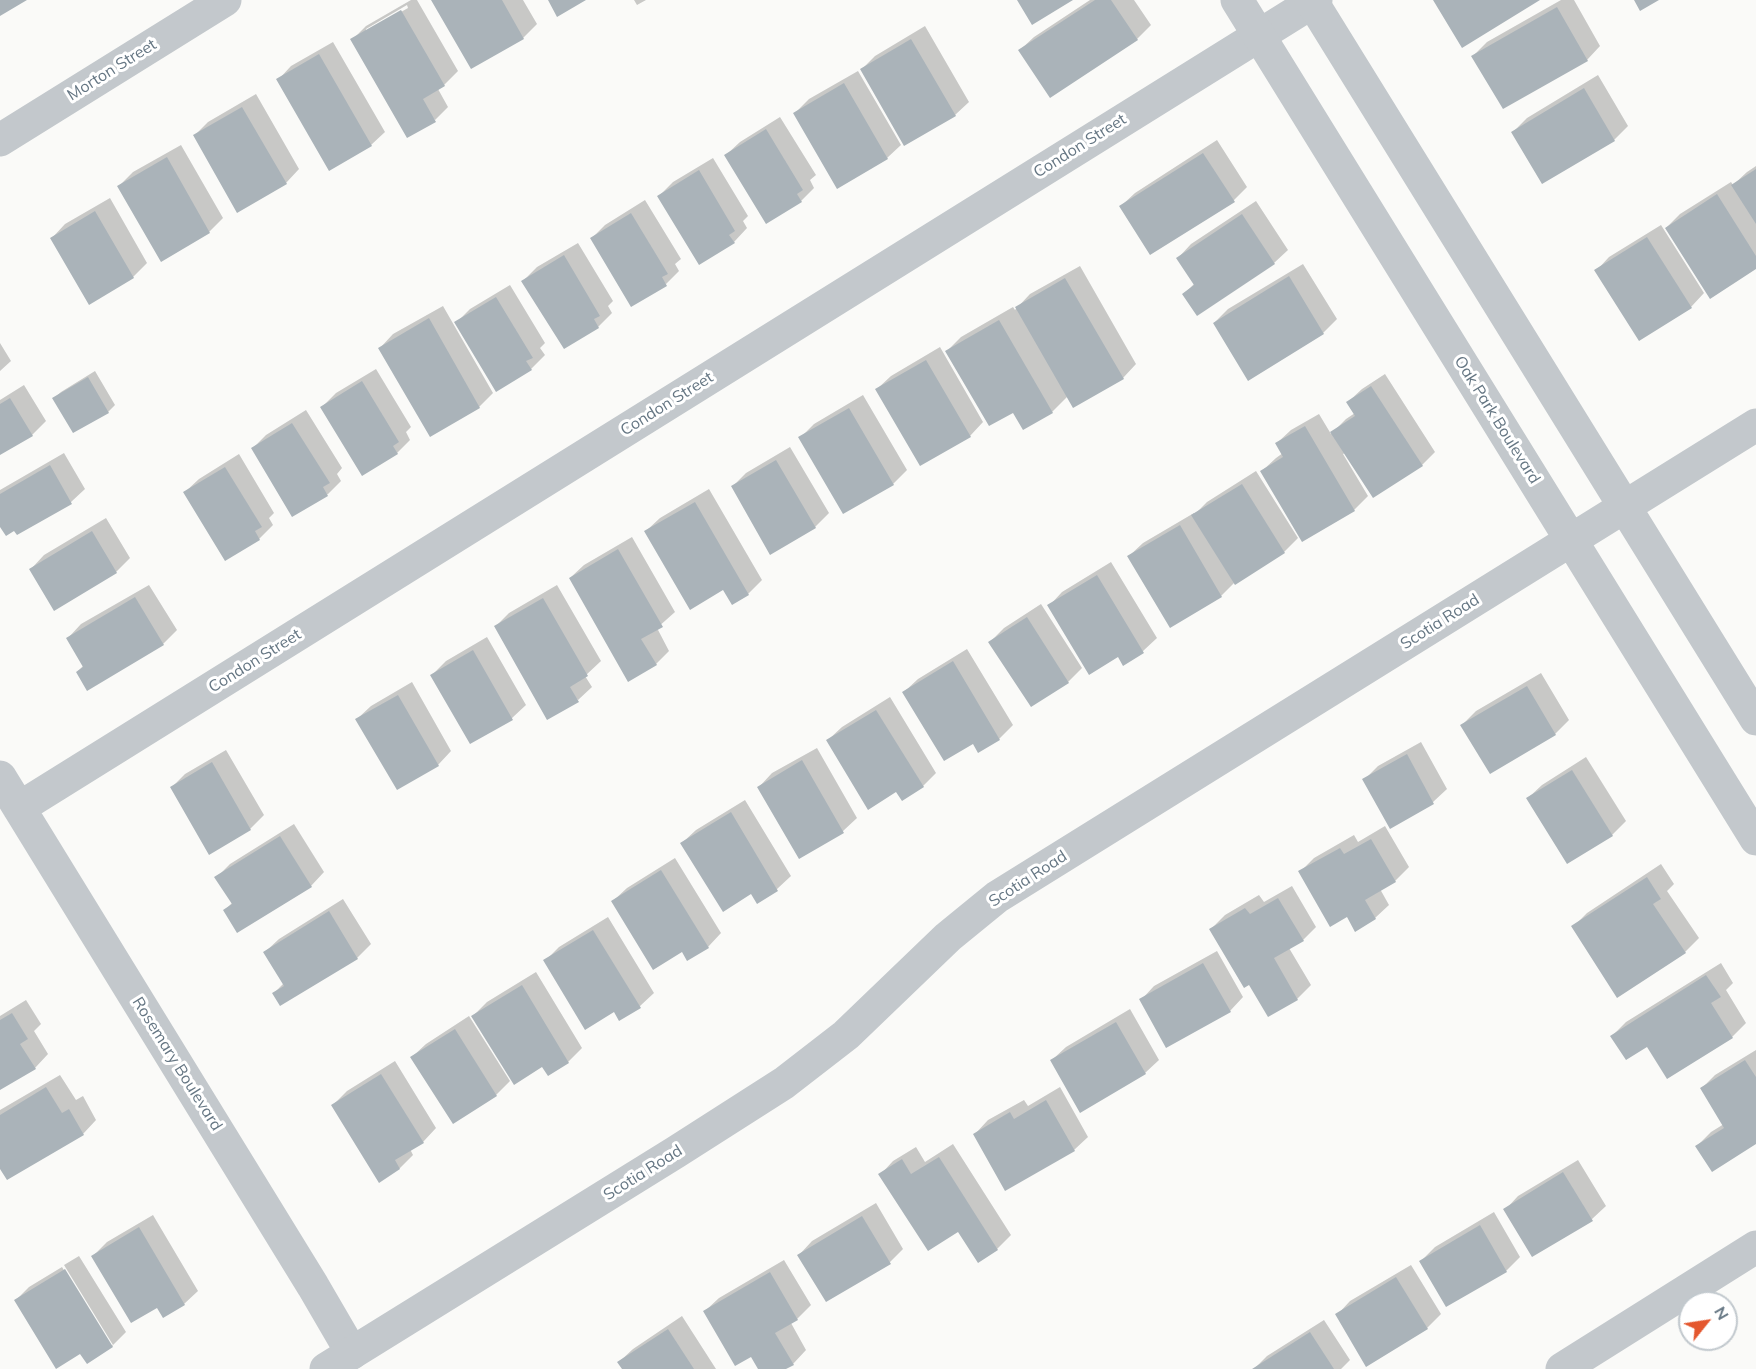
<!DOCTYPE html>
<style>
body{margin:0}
#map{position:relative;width:1756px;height:1369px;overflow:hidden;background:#fafaf8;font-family:Mulish,sans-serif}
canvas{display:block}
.north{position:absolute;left:1678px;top:1291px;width:60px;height:60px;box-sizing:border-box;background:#fff;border:2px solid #c1c8cd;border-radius:50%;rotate:60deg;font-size:16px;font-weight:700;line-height:24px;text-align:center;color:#657683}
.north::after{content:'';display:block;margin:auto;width:21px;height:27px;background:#e4572e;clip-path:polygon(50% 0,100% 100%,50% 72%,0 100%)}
</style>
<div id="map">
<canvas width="1756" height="1369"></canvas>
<div class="north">N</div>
</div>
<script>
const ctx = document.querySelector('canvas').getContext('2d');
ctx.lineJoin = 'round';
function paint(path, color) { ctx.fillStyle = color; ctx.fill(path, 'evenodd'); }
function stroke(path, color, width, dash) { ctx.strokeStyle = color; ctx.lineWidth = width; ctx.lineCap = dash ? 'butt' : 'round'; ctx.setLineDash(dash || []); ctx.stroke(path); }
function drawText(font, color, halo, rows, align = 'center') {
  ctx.font = font + ' Mulish,sans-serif'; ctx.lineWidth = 6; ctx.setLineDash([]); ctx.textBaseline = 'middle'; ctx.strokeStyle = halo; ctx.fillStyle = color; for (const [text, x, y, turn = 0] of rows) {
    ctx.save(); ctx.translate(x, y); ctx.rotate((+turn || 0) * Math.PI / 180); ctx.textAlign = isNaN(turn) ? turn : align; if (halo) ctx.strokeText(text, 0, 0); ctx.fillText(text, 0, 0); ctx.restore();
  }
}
paint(new Path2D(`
 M411,0H417L458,71L444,85L438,89L448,107L435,120L352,40L366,26ZM407,5L408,8L366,32V29Z
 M433,0H523L537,24L523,38Z
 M634,0H646L637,5Z
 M1090,0H1134L1151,25L1137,39L1020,50L1034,37Z
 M1561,0H1574L1600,46L1587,60L1473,56L1487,42Z
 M925,26L969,102L955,115L861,70L875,56Z
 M333,42L385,132L371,145L278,80L291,66Z
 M858,71L901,145L887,158L795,113L809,99Z
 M1598,75L1628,126L1614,140L1543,182L1513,132L1527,118Z
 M256,94L299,169L286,183L194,136L208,122Z
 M780,117L816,175L810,180L814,188L801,201L726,155L740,142Z
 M1217,140L1247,187L1234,200L1121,206L1135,193Z
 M181,145L223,218L209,232L161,260L119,186L133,172Z
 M713,158L748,216L743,221L747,228L734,242L659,196L673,182Z
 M1756,166V268L1666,228L1680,214L1731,182L1733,185L1747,172Z
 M110,198L147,263L133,277L89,303L52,238L65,224Z
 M645,200L681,259L675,264L679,271L666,284L592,238L605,225Z
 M1256,201L1288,250L1274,263L1184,294L1195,283L1178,258L1191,244Z
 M1661,225L1704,293L1691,307L1596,271L1609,257Z
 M578,243L613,301L608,306L612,313L598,327L523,281L537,267Z
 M1303,264L1337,319L1323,333L1248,378L1214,323L1228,309Z
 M1080,266L1136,364L1123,378L1068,396L1052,412L1013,411L947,351L961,337L1013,307L1015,310L1030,294Z
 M510,285L545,343L540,348L545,355L531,369L456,323L470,309Z
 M443,306L493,393L479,407L430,435L380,348L393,334Z
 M0,343L11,361L0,371Z
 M940,347L983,422L970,436L877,389L891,376Z
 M376,369L411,427L406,432L410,440L397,453L322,407L336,393Z
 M95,371L115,405L108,412L74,431L54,398L61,392Z
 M1385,374L1435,452L1422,465L1345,453L1343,454L1368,496L1354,510L1262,471L1276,458L1283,453L1277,443L1291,430L1319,414L1331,434L1346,419L1355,413L1348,402L1362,389Z
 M24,385L46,421L32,435L0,454V400Z
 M863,395L907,470L893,484L800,438L814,424Z
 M306,410L342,468L337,474L341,481L328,494L293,515L253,448L266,435Z
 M790,447L829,513L815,527L732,487L746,473Z
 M64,453L85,489L71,502L17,533L15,529L0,524V490Z
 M239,454L274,513L269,518L273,525L259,539L226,559L185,492L199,479Z
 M1256,471L1298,538L1284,552L1235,582L1221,596L1129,556L1143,543L1194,513L1195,514L1207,502Z
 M709,489L762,580L748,594L724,588L646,531L660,518Z
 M106,518L130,558L116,572L54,609L31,569L44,555Z
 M632,537L675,612L657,628L669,651L656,664L570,578L584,565Z
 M1111,562L1157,638L1143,651L1123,664L1118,655L1049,606L1062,592Z
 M149,585L177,630L163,644L77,672L84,665L68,638L81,624Z
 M557,585L601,661L585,676L592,687L578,700L495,627L509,613Z
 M1041,604L1082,668L1068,682L990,642L1004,628Z
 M487,637L526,705L512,718L471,742L432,675L446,661Z
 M967,649L1013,725L999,739L973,741L904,692L918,679Z
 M1541,673L1569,720L1555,734L1462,725L1476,711Z
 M412,682L451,751L438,765L357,719L371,706Z
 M890,697L936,773L923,786L897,790L828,740L842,727Z
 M1421,742L1447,789L1433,802L1390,826L1364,780L1378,766Z
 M817,748L857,818L843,831L799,857L759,787L772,773Z
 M226,750L264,815L250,829L209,853L172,787L185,774Z
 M1586,757L1626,821L1612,835L1568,862L1528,798L1542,785Z
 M745,800L791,876L777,889L757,902L752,892L682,843L696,830Z
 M294,824L324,872L311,886L224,911L232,903L216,878L230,864Z
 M1385,826L1409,867L1395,881L1380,889L1389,905L1375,918L1347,915L1300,872L1314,858L1354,835L1358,842Z
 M675,858L721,933L708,947L613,901L627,888Z
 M1661,864L1674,884L1667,891L1699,938L1685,952L1573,927L1587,913Z
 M1292,886L1316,927L1303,940L1289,948L1311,985L1297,999L1250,983L1211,929L1225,915L1259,895L1264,902Z
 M343,899L371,944L357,958L281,1004L274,993L284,983L265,952L279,939Z
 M608,917L654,993L640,1006L615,1010L545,961L559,947Z
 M1217,951L1243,997L1230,1011L1141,1000L1154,986Z
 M1721,963L1733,983L1726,990L1746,1023L1732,1037L1667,1077L1647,1045L1612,1036L1626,1022Z
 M536,972L582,1048L568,1062L543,1065L473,1016L487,1002Z
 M26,1000L41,1024L34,1031L48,1054L35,1068L0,1089V1016Z
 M1130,1009L1159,1060L1145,1073L1052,1060L1066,1047Z
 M469,1016L510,1081L496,1095L412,1057L426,1044Z
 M1756,1050V1142L1697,1146L1711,1132L1724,1124L1702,1088L1715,1075Z
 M395,1061L436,1128L423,1142L410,1149L413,1155L400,1168L379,1180L333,1105L347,1091Z
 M60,1075L76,1100L83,1096L96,1120L83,1134L0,1166V1110Z
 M1060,1087L1088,1137L1074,1150L975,1134L988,1120L1024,1100L1028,1106Z
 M953,1144L1011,1235L997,1249L979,1261L958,1230L880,1175L893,1161L916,1147L925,1162Z
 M1578,1160L1606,1206L1592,1219L1505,1210L1518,1196Z
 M876,1203L903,1249L890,1262L799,1255L812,1241Z
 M1494,1212L1520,1257L1506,1271L1421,1261L1435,1247Z
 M153,1215L198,1291L184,1304L93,1256L107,1242Z
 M79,1256L126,1332L112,1346L81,1352L15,1301L29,1287L62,1267L110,1345H113L64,1265Z
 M784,1260L811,1305L797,1319L791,1323L806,1350L793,1364L783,1369H760L752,1355L705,1311L719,1298Z
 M1411,1265L1441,1314L1427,1328L1337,1315L1350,1301Z
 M682,1316L716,1369H623L619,1362L633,1349Z
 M1324,1320L1350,1360L1341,1369H1254L1267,1356Z`), '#0003');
paint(new Path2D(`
 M0,0H27L0,16Z
 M431,0H502L524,39L471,69Z
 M548,0H586L557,17Z
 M1017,0H1073L1032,25Z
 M1095,0H1111L1138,40L1050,98L1018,50Z
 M1433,0H1540L1462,48Z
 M1634,0H1659L1640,11Z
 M1557,7L1588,61L1503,109L1471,56Z
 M401,10L445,86L423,99L436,122L407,138L350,39Z
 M911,39L956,116L904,146L860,69Z
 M319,54L372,146L329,171L276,79Z
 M844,83L888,159L837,189L793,113Z
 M1584,88L1615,141L1542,184L1511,132Z
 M242,107L287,184L237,213L193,135Z
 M766,129L803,190L797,194L802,202L766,224L724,155Z
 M1203,153L1235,202L1150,255L1119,206Z
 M167,157L210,233L161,262L117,186Z
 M1756,169V224L1731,185Z
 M699,170L735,231L729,235L735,243L699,265L657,196Z
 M1717,194L1756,256V269L1710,299L1665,228Z
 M95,211L134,278L89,305L50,238Z
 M631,213L668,274L662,277L667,286L631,307L590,238Z
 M1242,214L1275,264L1197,316L1182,294L1194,285L1176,258Z
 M1647,237L1692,308L1639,341L1594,270Z
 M564,255L600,316L594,319L599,328L564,349L521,281Z
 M1289,276L1324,334L1248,381L1213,323Z
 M1065,278L1124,379L1073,408L1015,307Z
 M496,297L533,358L526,361L532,370L496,392L454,322Z
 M429,318L480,408L430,437L378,348Z
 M999,320L1053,413L1023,430L1013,413L989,426L945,351Z
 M926,360L971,437L920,466L875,389Z
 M88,377L109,413L73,433L52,398Z
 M362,381L399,442L393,446L398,454L362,476L320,407Z
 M1371,386L1423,466L1373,498L1330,432L1355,416L1346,402Z
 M10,398L33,436L0,455V404Z
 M849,408L894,485L843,514L798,437Z
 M292,423L330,483L323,487L328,496L292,517L251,448Z
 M1305,426L1355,511L1302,542L1260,471L1283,457L1275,443Z
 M776,460L816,528L770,555L731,486Z
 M50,465L72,504L17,535L14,531L6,536L0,527V494Z
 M225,467L262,527L255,531L260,540L225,561L183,492Z
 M1242,484L1285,553L1235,585L1191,515Z
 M695,502L749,595L732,605L723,590L690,610L644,531Z
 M1180,525L1222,597L1170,628L1127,556Z
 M92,531L117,573L54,611L29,569Z
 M618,549L663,627L641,639L657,665L628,682L569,578Z
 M1097,575L1144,653L1123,666L1118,657L1089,675L1047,605Z
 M135,597L164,645L87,691L76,672L83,667L66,638Z
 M543,598L588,676L570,687L579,702L547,720L494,626Z
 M1027,617L1069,683L1031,707L988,642Z
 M473,650L513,720L470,744L430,675Z
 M953,661L1000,740L978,753L973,744L944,761L902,692Z
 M1527,686L1556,735L1490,774L1460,725Z
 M398,695L439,766L397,790L355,719Z
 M876,710L924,787L902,801L896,792L868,810L826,740Z
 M1407,754L1434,804L1390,829L1362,779Z
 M802,760L844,833L799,859L757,787Z
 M212,762L251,830L209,855L170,787Z
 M1572,770L1613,836L1567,864L1526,798Z
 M731,812L778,891L757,904L751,894L723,912L680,843Z
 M280,836L312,887L237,933L223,910L232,904L214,877Z
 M1371,839L1396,882L1365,900L1376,919L1355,932L1347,917L1330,927L1298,871L1340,848L1344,854Z
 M661,870L709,948L687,961L682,952L653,970L611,901Z
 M1647,877L1661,899L1653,904L1686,953L1617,998L1571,926Z
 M1278,898L1304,941L1274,958L1298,1000L1268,1017L1249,985L1244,988L1209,929L1245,908L1250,914Z
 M329,911L358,959L280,1006L272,993L284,986L263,952Z
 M593,930L641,1008L619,1021L614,1012L585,1030L543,960Z
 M1203,963L1231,1012L1166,1048L1139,999Z
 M1706,975L1721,997L1711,1003L1733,1038L1667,1079L1647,1047L1626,1060L1610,1036Z
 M522,985L569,1063L548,1076L542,1067L514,1085L471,1016Z
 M12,1013L28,1039L20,1044L36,1069L0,1090V1020Z
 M1116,1022L1146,1074L1080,1113L1050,1060Z
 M455,1029L497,1096L453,1124L410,1057Z
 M1745,1060L1756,1077V1144L1712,1172L1695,1146L1724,1128L1700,1088Z
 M381,1074L424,1143L395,1160L400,1169L379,1183L331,1105Z
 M46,1087L62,1113L69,1109L84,1135L7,1180L0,1169V1115Z
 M1046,1100L1075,1151L1005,1191L973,1134L1010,1112L1014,1119Z
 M939,1157L998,1250L978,1263L958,1232L928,1251L878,1174L902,1159L911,1174Z
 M1563,1172L1593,1221L1532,1257L1503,1209Z
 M862,1216L891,1264L826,1302L797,1255Z
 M1480,1225L1507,1272L1446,1307L1419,1261Z
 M139,1227L185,1305L163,1318L157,1308L131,1323L91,1256Z
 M65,1269L113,1347L87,1364L80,1354L56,1369L14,1300Z
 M770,1272L798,1320L775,1333L794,1365L786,1369H758L751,1357L735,1366L703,1311Z
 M1396,1277L1428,1329L1366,1367L1335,1314Z
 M668,1329L694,1369H622L617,1362Z
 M1310,1332L1334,1369H1252Z`), '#aab3b9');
stroke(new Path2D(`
 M0,140L225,0
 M0,777L313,1286L352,1353
 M19,808L1316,0
 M1562,1369L1756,1247`), '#c3c8cc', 33);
stroke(new Path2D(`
 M1237,0L1756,839
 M1311,0L1756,719
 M326,1369L676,1152L784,1083L846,1035L948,937L997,897L1756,425`), '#c3c8cc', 33);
drawText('16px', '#657683', '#fff', [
 ["Morton Street",112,70,-32],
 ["Condon Street",1080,146,-32],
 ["Condon Street",667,404,-32],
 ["Oak Park Boulevard",1497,420,58],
 ["Scotia Road",1440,622,-32],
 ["Condon Street",255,661,-32],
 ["Scotia Road",1028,879,-33],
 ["Rosemary Boulevard",177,1064,58],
 ["Scotia Road",643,1173,-32]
]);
</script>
